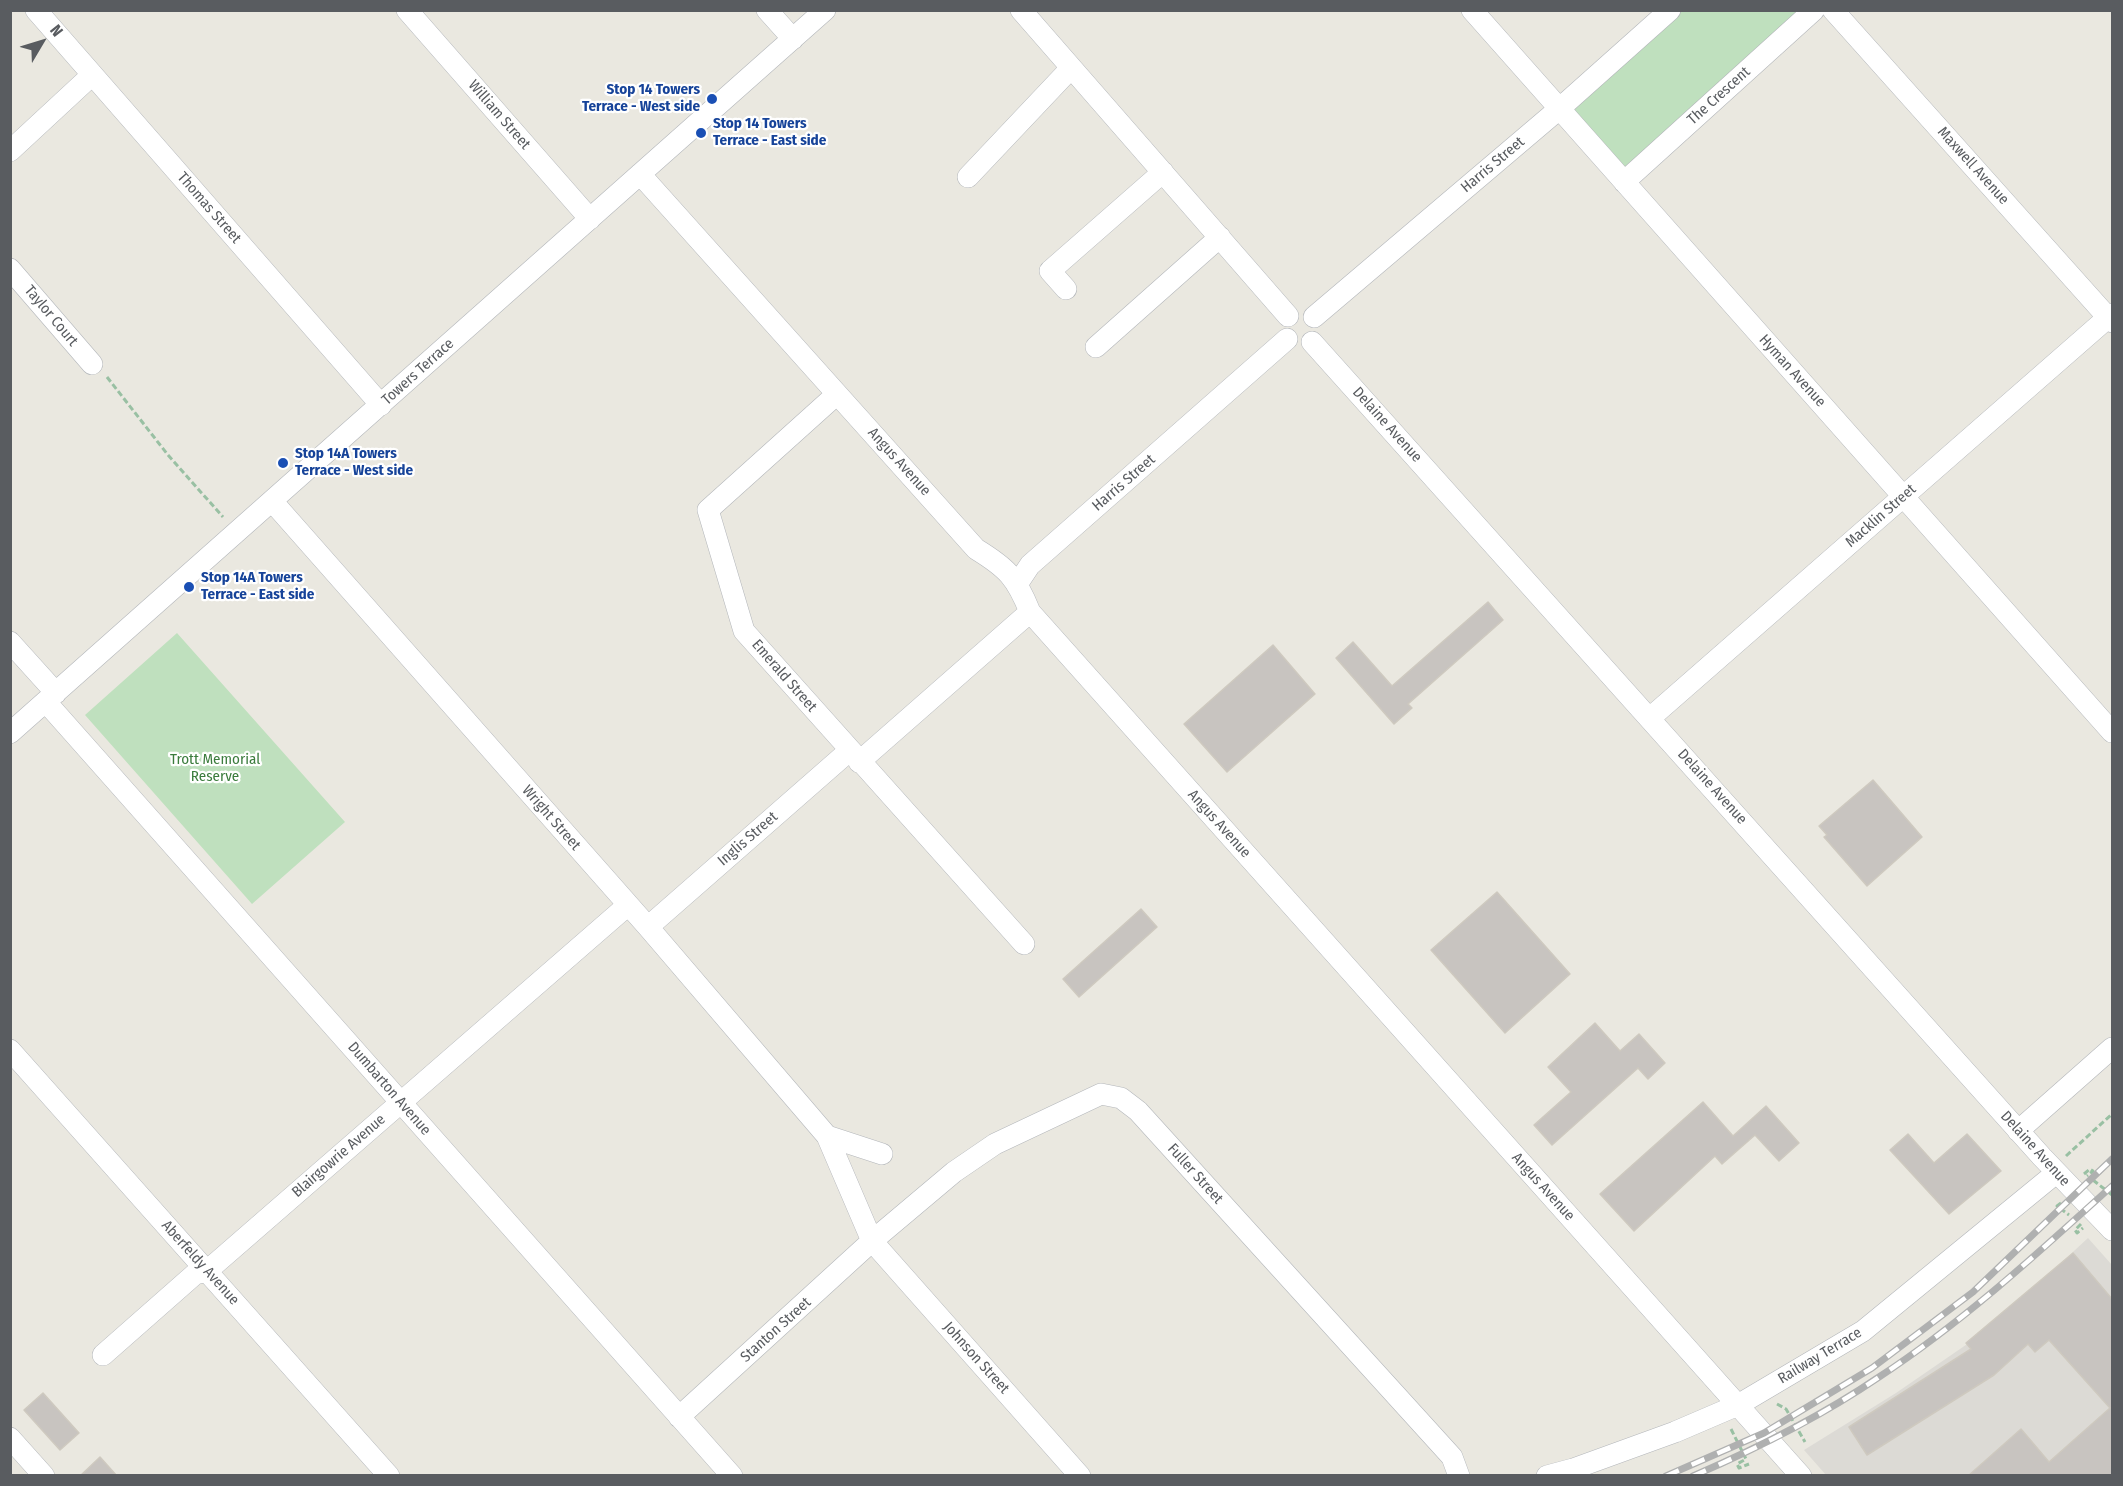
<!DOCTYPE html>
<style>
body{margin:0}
#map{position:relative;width:2123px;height:1486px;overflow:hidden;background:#eae8e0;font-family:"Fira Sans Condensed",sans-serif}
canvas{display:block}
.frame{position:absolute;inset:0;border:12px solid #595c60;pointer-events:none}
.north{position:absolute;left:12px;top:12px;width:60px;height:60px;-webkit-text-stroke:4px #fff;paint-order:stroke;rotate:52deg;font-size:16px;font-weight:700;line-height:24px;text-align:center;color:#595c60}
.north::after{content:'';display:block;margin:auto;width:21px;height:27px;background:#595c60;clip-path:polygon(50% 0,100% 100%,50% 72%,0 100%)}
</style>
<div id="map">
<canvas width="2123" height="1486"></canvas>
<div class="frame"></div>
<div class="north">N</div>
</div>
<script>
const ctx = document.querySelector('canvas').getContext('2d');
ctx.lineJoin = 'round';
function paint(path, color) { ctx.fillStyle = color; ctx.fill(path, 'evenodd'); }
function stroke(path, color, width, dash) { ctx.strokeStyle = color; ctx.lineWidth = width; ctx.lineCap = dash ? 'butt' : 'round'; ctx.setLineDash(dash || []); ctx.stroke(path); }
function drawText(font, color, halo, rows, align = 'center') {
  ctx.font = font + ' "Fira Sans Condensed",sans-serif'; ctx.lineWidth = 4.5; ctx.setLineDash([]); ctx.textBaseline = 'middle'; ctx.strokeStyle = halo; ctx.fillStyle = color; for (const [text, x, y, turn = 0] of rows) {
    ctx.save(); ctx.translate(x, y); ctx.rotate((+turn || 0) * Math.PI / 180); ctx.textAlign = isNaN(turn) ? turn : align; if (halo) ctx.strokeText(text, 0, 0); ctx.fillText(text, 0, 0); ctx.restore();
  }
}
paint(new Path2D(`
 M2088,1238L2112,1265V1475H1826L1804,1450L1896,1393L1992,1327Z`), '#dcdad5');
paint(new Path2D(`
 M1672,11H1812L1622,183L1559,111Z
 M177,633L345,822L252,904L85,715Z`), '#bfe0be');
const building = new Path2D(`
 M1488,602L1503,620L1408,704L1412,708L1394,724L1336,658L1353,642L1392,686Z
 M1273,645L1315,694L1227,772L1184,724Z
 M1873,780L1922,837L1867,886L1824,837L1827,835L1819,826Z
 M1497,892L1570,974L1505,1033L1431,950Z
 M1141,909L1157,927L1079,997L1063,979Z
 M1595,1023L1620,1051L1639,1034L1665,1063L1648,1079L1638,1068L1552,1145L1534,1125L1571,1092L1548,1067Z
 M1703,1102L1733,1136L1766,1106L1799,1143L1779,1161L1755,1135L1722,1164L1715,1156L1634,1231L1600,1194Z
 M1908,1134L1934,1163L1967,1134L2001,1171L1949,1214L1890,1150Z
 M2073,1253L2112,1299V1476H1968L2021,1429L2049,1462L2110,1408L2049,1340L2035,1352L2028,1344L1994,1375L1867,1455L1849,1427L1971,1349L1966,1343Z
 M43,1393L79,1433L60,1450L24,1410Z
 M100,1457L117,1476H80Z`);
paint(building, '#c8c4c0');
stroke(building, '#cec9bf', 1.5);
const minor = new Path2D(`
 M36,10L381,405
 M407,10L590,219
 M767,10L793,39
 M1021,10L1288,316
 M1472,10L2112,732
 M1833,10L2112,322
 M10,151L92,75
 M640,174L976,549C1007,568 1016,577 1030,612L1801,1476
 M968,177L1071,68
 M1624,182L1814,10
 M10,269L92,364
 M1066,289L1050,271L1163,172
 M1314,317L1559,109L1670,10
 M1312,342L2042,1157L2112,1230
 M1096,347L1220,237
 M837,394L708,510L744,631L1024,944
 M272,501L648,927L827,1136L872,1241L1080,1476
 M1018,583L1030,565L1287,339
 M10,642L56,693
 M46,702L732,1476
 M1650,718L2112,314
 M10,733L825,10
 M859,762L1030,612
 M648,927L849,751
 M10,1050L389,1476
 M2018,1131L2112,1048
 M827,1136L882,1154
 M103,1355L195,1274L207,1271L628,905
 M679,1417L872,1241L954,1172L995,1144L1101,1094L1121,1098L1138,1111L1452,1457L1459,1476
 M10,1438L44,1476
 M1547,1476L1573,1469L1675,1432L1738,1405L1863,1331L2056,1173`);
stroke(minor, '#b3b6ba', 22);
stroke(new Path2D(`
 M107,377L168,455L223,517
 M2066,1156L2112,1114
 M2084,1174L2090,1169L2093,1171L2087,1176
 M2093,1180L2112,1195
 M2061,1203L2057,1206L2069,1215
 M2081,1224L2075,1230L2077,1233L2083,1228
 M1777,1404L1786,1409L1805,1442
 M1731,1429L1746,1459L1737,1464L1739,1468L1749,1464`), '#99c0a3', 3, [6, 3]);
stroke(minor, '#fff', 21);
const rail = new Path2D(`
 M1666,1476L1764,1433L1872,1368L1973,1292L2112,1159
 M1693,1476C1758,1448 1820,1417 1879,1377C1963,1322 2038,1253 2112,1186`);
stroke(rail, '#afb0b0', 7);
stroke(rail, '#fff', 4.5, [14]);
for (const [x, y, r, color] of [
 [712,99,6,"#1a4fb4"],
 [701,133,6,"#1a4fb4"],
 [283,463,6,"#1a4fb4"],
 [189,587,6,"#1a4fb4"]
]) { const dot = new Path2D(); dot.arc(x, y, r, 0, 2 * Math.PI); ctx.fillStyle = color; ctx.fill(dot); stroke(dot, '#fff', 2); }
drawText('bold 15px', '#164399', '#fff', [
 ["Stop 14 Towers",700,90,"right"],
 ["Terrace - West side",700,107,"right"],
 ["Stop 14 Towers",713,124],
 ["Terrace - East side",713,141],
 ["Stop 14A Towers",295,454],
 ["Terrace - West side",295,471],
 ["Stop 14A Towers",201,578],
 ["Terrace - East side",201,595]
], 'left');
drawText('15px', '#595c60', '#fff', [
 ["The Crescent",1719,96,-42],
 ["William Street",499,115,49],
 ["Harris Street",1493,165,-40],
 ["Maxwell Avenue",1973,166,48],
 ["Thomas Street",209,208,49],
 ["Taylor Court",51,316,50],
 ["Hyman Avenue",1792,371,48],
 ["Towers Terrace",418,372,-42],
 ["Delaine Avenue",1387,425,48],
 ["Angus Avenue",899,462,48],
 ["Harris Street",1124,483,-41],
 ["Macklin Street",1881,516,-41],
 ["Emerald Street",784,676,49],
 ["Delaine Avenue",1712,787,48],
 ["Wright Street",551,818,49],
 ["Angus Avenue",1219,824,48],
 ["Inglis Street",748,839,-41],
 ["Dumbarton Avenue",389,1089,49],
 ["Delaine Avenue",2035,1149,48],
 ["Blairgowrie Avenue",339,1156,-41],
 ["Fuller Street",1195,1174,48],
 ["Angus Avenue",1543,1187,48],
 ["Aberfeldy Avenue",200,1263,48],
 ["Stanton Street",776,1330,-42],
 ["Railway Terrace",1820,1356,-31],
 ["Johnson Street",976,1358,48]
]);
drawText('15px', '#3b7c3d', '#fff', [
 ["Trott Memorial",215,760],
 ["Reserve",215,777]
]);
</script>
